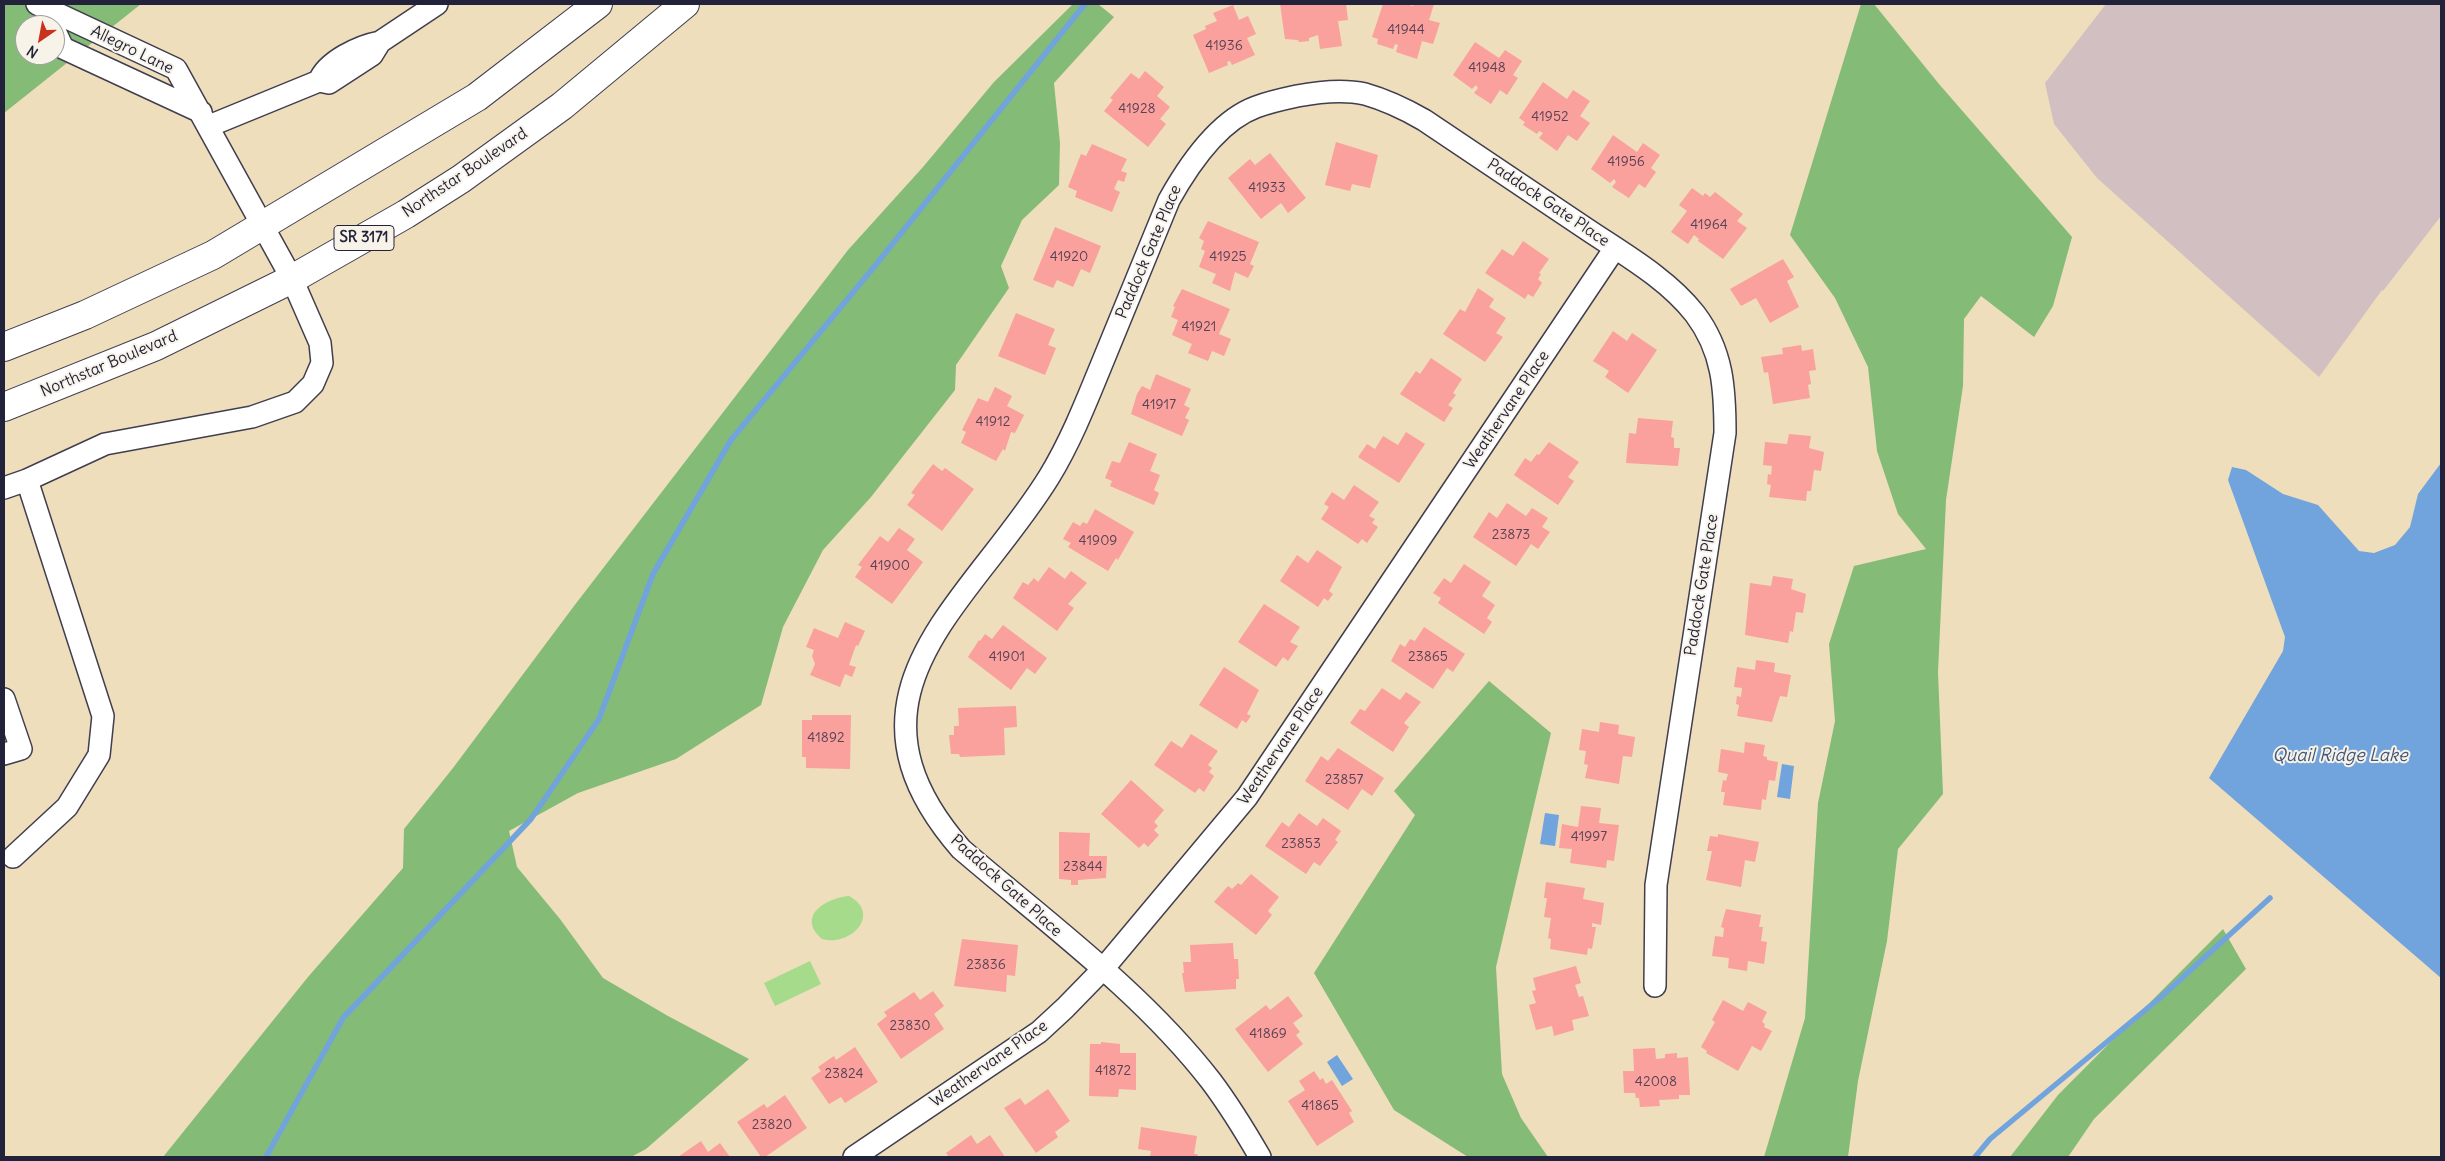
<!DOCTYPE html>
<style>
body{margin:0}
#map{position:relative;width:2445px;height:1161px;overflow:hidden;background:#eedebc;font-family:Delius,sans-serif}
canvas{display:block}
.frame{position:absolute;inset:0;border:5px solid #22223b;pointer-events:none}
.north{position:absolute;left:15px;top:15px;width:50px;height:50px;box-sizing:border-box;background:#f7f3e8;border:1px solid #a29fa3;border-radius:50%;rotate:213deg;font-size:14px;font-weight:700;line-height:20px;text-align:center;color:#22223b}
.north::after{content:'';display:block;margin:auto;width:18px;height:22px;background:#c8321e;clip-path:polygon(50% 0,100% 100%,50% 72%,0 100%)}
</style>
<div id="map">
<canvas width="2445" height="1161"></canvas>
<div class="frame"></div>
<div class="north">N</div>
</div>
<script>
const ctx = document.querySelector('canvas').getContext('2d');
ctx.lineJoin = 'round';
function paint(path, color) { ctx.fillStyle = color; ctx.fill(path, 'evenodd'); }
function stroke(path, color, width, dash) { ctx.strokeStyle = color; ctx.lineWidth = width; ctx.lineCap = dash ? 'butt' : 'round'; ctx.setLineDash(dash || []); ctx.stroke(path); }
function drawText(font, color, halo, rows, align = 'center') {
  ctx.font = font + ' Delius,sans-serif'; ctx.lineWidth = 4; ctx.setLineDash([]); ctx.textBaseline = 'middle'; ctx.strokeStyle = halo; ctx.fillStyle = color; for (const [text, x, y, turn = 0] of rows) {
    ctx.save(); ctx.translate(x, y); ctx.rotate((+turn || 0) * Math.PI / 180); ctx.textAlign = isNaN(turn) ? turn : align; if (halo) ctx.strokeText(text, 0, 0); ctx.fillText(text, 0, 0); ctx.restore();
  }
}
paint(new Path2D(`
 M2106,4H2441V216L2383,291L2382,290L2319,377L2097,178L2054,124L2045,83Z`), '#d2bfc1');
paint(new Path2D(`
 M849,896C882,914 851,947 822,939C796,916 826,898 849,896Z
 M810,961L821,984L775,1006L764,983Z`), '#a5db8b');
paint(new Path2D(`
 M4,4H141L4,113ZM25,25H55V55H25Z
 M1073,4H1098L1114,17L1054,83L1060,143L1059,185L1022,220L1001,266L1009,288L956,365L955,390L871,497L823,550L783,627L761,705L676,759L578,793L509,831L517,867L560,919L603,978L668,1016L749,1059L646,1149L631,1157H163L308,977L403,868L404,829L453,768L574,606L848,250L923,167L994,82Z
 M1861,4H1874L1939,84L2072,237L2053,306L2034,337L1981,296L1964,319L1963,386L1946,500L1938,672L1943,794L1898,849L1887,941L1858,1081L1848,1157H1764L1805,1018L1818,803L1835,721L1829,644L1854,566L1926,549L1898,514L1877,451L1868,367L1835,298L1790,235Z
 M1489,681L1551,733L1496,967L1502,1074L1521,1118L1548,1157H1468L1394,1110L1314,973L1415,815L1394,791Z
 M2223,929L2246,969L2094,1119L2068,1157H2010L2058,1095Z`), '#84bb77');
paint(new Path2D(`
 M2441,463V978L2209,778L2283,651L2285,637L2228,480L2232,467L2246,470L2283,494L2318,505L2359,551L2374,553L2395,545L2410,527L2418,494Z
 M1782,764L1794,766L1790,799L1777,797Z
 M1545,813L1559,815L1555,846L1540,844Z
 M1337,1055L1353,1079L1342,1086L1327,1062Z`), '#71a3dc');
stroke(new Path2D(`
 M266,1157L343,1018L531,819L599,719L653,574L731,440L874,267L1085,4
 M1975,1157L1990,1139L2161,997L2270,898`), '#71a3dc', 5.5);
paint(new Path2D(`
 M1280,4H1346L1348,20L1338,21L1342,46L1320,49L1318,35L1309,38V41L1299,42L1298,40L1285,39Z
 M1383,4H1405L1413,6L1414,4H1434L1429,20L1440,23L1433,44L1422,41L1417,59L1396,52L1398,45L1395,44L1393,49L1377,44L1378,39L1372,37Z
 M1233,5L1239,20L1248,16L1256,34L1247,38L1255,55L1232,65L1230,61L1227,62L1228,65L1209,73L1193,35L1206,29L1205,26L1217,21L1213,13Z
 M1475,42L1499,58L1505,50L1522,61L1513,75L1518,78L1507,95L1500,90L1491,104L1474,93L1478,88L1476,85L1472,89L1453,75Z
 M1145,71L1164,87L1157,96L1170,107L1160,119L1166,124L1148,147L1104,111L1113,100L1110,98L1131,73L1139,79Z
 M1543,82L1567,99L1573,90L1590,101L1580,116L1590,123L1577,141L1568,135L1557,151L1539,138L1543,133L1539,131L1537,134L1523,125L1525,122L1519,118Z
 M1613,135L1637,152L1643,143L1660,155L1651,168L1656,172L1645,188L1639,184L1629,198L1612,187L1616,182L1614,179L1610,183L1591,169Z
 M1336,142L1378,155L1370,188L1352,184L1350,191L1325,185Z
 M1092,144L1127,159L1121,171L1127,173L1124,182L1118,180L1114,189L1120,192L1112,212L1075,197L1077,191L1068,187L1081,154L1086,156Z
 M1270,153L1306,198L1288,213L1281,203L1261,219L1228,178L1250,159L1255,165Z
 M1692,188L1703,196L1705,193L1710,197L1715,192L1743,214L1737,221L1747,228L1723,259L1698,241L1699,239L1694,235L1688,244L1671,232L1687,211L1679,205Z
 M1208,221L1259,242L1250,264L1254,266L1248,278L1235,272L1230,291L1212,283L1216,274L1199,267L1205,251L1201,249L1204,241L1199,238Z
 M1055,227L1101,246L1090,273L1081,269L1073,287L1057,280L1053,288L1033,280Z
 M1523,241L1549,259L1539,273L1541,274L1538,279L1542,283L1533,297L1528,294L1525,299L1485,273L1502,249L1513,256Z
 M1783,259L1794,277L1787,281L1799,307L1770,323L1756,298L1741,306L1730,289Z
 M1478,288L1494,299L1489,307L1506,318L1496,333L1503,337L1485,362L1443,334L1460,309L1465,312Z
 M1182,289L1230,309L1219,334L1231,339L1224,356L1212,351L1208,361L1188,353L1192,344L1172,335L1178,320L1171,317L1175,307L1173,306Z
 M1016,313L1055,329L1048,345L1056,348L1045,375L998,356Z
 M1613,331L1627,341L1632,333L1657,350L1628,393L1605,377L1609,371L1593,361Z
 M1801,345L1802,351L1813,349L1816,370L1809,371L1811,384L1808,385L1810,398L1773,404L1768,372L1764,373L1761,357L1783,354L1782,348Z
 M1431,358L1462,379L1453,393L1456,395L1448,405L1453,408L1444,422L1400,394L1416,371L1420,374Z
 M1156,374L1191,389L1184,405L1190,408L1185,418L1189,420L1182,436L1131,414L1137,394L1142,386L1150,390Z
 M995,387L1012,396L1007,406L1024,415L1015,433L1011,432L1005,451L1003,449L996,461L961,443L966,432L962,430L978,398L988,402Z
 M1638,418L1673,421L1671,437L1674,438V448H1680L1678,466L1626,463L1629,433L1636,434Z
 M1406,432L1425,444L1399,483L1358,457L1367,444L1375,449L1383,436L1398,445Z
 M1789,434L1811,436L1809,448L1824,452L1821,471L1814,470L1811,491H1807L1806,501L1769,497L1771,485L1767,484L1768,474L1771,475L1772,466L1763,465L1765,442L1787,444Z
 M1129,442L1157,454L1150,471L1160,475L1154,490L1159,493L1154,505L1110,486L1112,481L1105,478L1112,461L1120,463Z
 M1549,442L1579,462L1568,477L1574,481L1558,505L1514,475L1525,458L1531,462L1537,454L1539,455Z
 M933,464L942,471L945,468L974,489L942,531L907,505L915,495L911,493Z
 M1354,485L1379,502L1369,516L1375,519L1372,523L1378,527L1367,543L1362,539L1358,544L1321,519L1329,507L1324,504L1332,492L1344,500Z
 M1507,503L1526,516L1532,508L1548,518L1542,527L1550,532L1538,549L1531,544L1516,566L1473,537L1489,512L1497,518Z
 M1095,509L1134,532L1118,560L1116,558L1108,571L1068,547L1071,543L1063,539L1073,522L1080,526L1083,522L1087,524Z
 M899,528L915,539L907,550L923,562L892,604L855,577L862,567L858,565L880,536L888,542Z
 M1317,550L1342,567L1329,591L1333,594L1328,601L1324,598L1318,607L1280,581L1297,555L1308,563Z
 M1464,564L1491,582L1482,596L1495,605L1487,618L1492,622L1484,634L1438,603L1441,598L1433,593L1444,578L1451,583Z
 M1049,567L1065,579L1071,571L1087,583L1068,604L1074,608L1057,631L1013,598L1023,582L1028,585L1034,578L1038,582Z
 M1773,576L1793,579L1791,589L1806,594L1803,613L1796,612L1793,632L1790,631L1788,643L1745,635L1750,583L1771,586Z
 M1264,604L1300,627L1290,642L1298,646L1288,661L1283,657L1276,667L1238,642Z
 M845,622L865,631L858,646L856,645L849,665L856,667L852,677L845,674L840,687L810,675L815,664L812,656L814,650L806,647L814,628L838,638Z
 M1003,625L1047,658L1035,674L1027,668L1011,690L968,657L979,640L980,641L985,634L992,639Z
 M1424,627L1465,654L1453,672L1447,668L1433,689L1391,661L1400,644L1405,647L1410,639L1415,641Z
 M1756,660L1775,663L1774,672L1791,675L1787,697L1780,696L1772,722L1737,716L1739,705L1736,704L1737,696L1741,697L1742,688L1734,687L1737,667L1755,670Z
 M1224,667L1259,690L1247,714L1251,716L1246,723L1242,720L1237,729L1199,705Z
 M1382,688L1400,700L1406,692L1421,702L1404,723L1409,727L1393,752L1350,723L1360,709L1365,711Z
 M1016,706L1017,727L1004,728L1005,755L960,757L959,754H951L949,735H954V726H959L958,708Z
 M812,715H851L850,769L806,768V757H802V720H812Z
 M1600,722L1619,725L1618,734L1635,737L1632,757L1623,756L1619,784L1585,778L1588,765L1584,764L1586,751L1579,750L1582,729L1599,732Z
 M1191,734L1218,751L1208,765L1212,768L1209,772L1214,776L1204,792L1199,788L1195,793L1154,765L1171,741L1182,748Z
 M1745,742L1765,745L1763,756L1767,757V760L1778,762L1775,781L1769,780L1766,800L1762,799L1761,810L1723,805L1725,792H1721L1723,780L1726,781L1728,774L1718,772L1721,749L1744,753Z
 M1338,748L1384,778L1372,796L1362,789L1348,810L1305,781L1321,756L1328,761Z
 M1131,780L1164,810L1154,822L1158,826L1154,830L1159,835L1148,847L1144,843L1139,848L1101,814Z
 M1581,806L1601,808L1599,823L1619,825L1614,861L1607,860L1606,868L1570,863L1572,849L1559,848L1562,824L1578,827Z
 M1299,813L1317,826L1323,818L1341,831L1335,840L1338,842L1320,866L1314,862L1306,874L1265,846L1282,822L1289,827Z
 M1059,832L1090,833L1089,856H1107L1106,878L1078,880V885H1071V880L1059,879Z
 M1718,834L1759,842L1755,862L1745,860L1741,887L1706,880L1712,851H1707L1710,836L1718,837Z
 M1251,874L1279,897L1268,911L1272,915L1256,935L1214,902L1228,886L1232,889L1238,883L1241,885Z
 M1546,882L1585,888L1583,899L1604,903L1601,925L1592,923V927H1596L1592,949L1588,948L1587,955L1550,949L1551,939L1548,938L1551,918L1544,917L1547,898H1544Z
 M1726,909L1761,915L1759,927H1763L1761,941L1767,942L1764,964L1748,961L1747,971L1728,968L1729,958L1712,956L1715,936L1723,937L1724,928L1721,927Z
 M962,939L1018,945L1015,976L1007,975L1006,992L954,986Z
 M1233,943L1234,959H1238L1239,979H1236V989L1185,992L1182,973H1184L1183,962H1191L1190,945Z
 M1576,966L1581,983L1575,985L1579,997L1583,996L1589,1016L1572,1020L1574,1030L1554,1036L1552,1026L1536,1030L1529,1005L1536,1003L1532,991L1536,990L1533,978Z
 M933,991L944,1006L934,1014L944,1029L901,1059L877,1024L887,1016L884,1012L914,992L920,1000Z
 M1288,996L1303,1016L1293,1023L1300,1032L1296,1035L1303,1044L1268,1072L1235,1029L1266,1005L1270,1010Z
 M1723,1000L1743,1011L1748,1002L1767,1012L1762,1022L1765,1024L1764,1027L1772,1031L1761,1051L1752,1046L1738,1071L1706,1053L1707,1051L1701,1047L1715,1022L1712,1020Z
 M1101,1042L1120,1044V1053H1136V1090L1119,1089L1118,1097L1089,1096L1090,1044H1101Z
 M855,1047L878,1082L845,1103L841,1097L829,1104L811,1078L821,1071L818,1067L834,1056L836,1060Z
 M1655,1048L1656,1059L1665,1058V1054L1677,1053V1058L1688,1057L1690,1095H1679V1099L1659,1100L1660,1106L1640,1107L1639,1098H1636L1635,1093H1624L1623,1071H1634L1633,1049Z
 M1314,1071L1320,1080L1323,1078L1326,1084L1332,1080L1352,1111L1349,1113L1354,1122L1317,1146L1288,1101L1305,1090L1299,1081Z
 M1048,1089L1070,1121L1055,1132L1058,1137L1036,1153L1004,1108L1020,1098L1025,1105Z
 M785,1095L807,1128L765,1157H761L737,1122L764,1104L767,1108Z
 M1141,1127L1197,1136L1194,1154H1197L1198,1157H1150L1151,1151L1138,1149Z
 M971,1135L977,1144L990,1135L1005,1157H949L946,1153Z
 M701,1141L708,1152L720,1143L730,1157H678Z`), '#faa09d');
const minor = new Path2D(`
 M55,31L63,48L201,112
 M380,42L437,4
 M209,126L319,81L329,83L372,55L380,42C359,46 327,61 319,81
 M4,488L27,480L105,444L252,417L295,402L313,384L322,363L320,343L292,279L176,69L37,4
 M4,699L21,749L4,754
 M13,857L67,807L99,755L103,716L27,480
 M854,1157L1039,1032L1065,1008L1103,969L1247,797L1615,248
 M1260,1157C1245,1131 1229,1105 1211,1081C1142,992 1046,922 961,849C826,694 970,605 1049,477C1071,441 1087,400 1103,361C1125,307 1147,254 1169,200C1188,166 1218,121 1256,107C1269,102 1283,99 1297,96C1318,92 1343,89 1365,94C1386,100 1405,109 1424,120C1478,156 1531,192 1585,228C1622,253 1667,278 1695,314C1723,351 1725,389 1725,433L1656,885L1655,986`);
const major = new Path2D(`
 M4,347L85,315L213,255L477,97L598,4
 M4,407L156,346L292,279L406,214L461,179L562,106L685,4`);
stroke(minor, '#413e4e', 24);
stroke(major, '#413e4e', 30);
stroke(minor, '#fff', 21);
stroke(major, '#fff', 28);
drawText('14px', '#584254', null, [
 ["41944",1406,30],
 ["41936",1224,46],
 ["41948",1487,68],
 ["41928",1137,109],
 ["41952",1550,117],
 ["41956",1626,162],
 ["41933",1267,188],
 ["41964",1709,225],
 ["41920",1069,257],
 ["41925",1228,257],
 ["41921",1199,327],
 ["41917",1159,405],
 ["41912",993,422],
 ["23873",1511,535],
 ["41909",1098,541],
 ["41900",890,566],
 ["41901",1007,657],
 ["23865",1428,657],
 ["41892",826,738],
 ["23857",1344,780],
 ["41997",1589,837],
 ["23853",1301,844],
 ["23844",1083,867],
 ["23836",986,965],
 ["23830",910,1026],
 ["41869",1268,1034],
 ["41872",1113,1071],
 ["23824",844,1074],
 ["42008",1656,1082],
 ["41865",1320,1106],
 ["23820",772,1125]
]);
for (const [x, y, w] of [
 [364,238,60]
]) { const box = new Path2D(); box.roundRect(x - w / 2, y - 12.5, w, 25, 4); ctx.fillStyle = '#f7f3e8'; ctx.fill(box); stroke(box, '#22223b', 1); }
drawText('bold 15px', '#22223b', null, [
 ["SR 3171",364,238]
]);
drawText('16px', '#22223b', '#f7f3e8', [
 ["Allegro Lane",132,50,26],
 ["Northstar Boulevard",465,173,-34],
 ["Paddock Gate Place",1548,203,34],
 ["Paddock Gate Place",1149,252,-67],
 ["Northstar Boulevard",109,364,-23],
 ["Weathervane Place",1507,410,-56],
 ["Paddock Gate Place",1702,585,-81],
 ["Weathervane Place",1281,746,-56],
 ["Paddock Gate Place",1006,886,42],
 ["Weathervane Place",989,1064,-35]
]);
drawText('italic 18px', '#42567b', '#f7f3e8', [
 ["Quail Ridge Lake",2340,756]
]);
</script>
